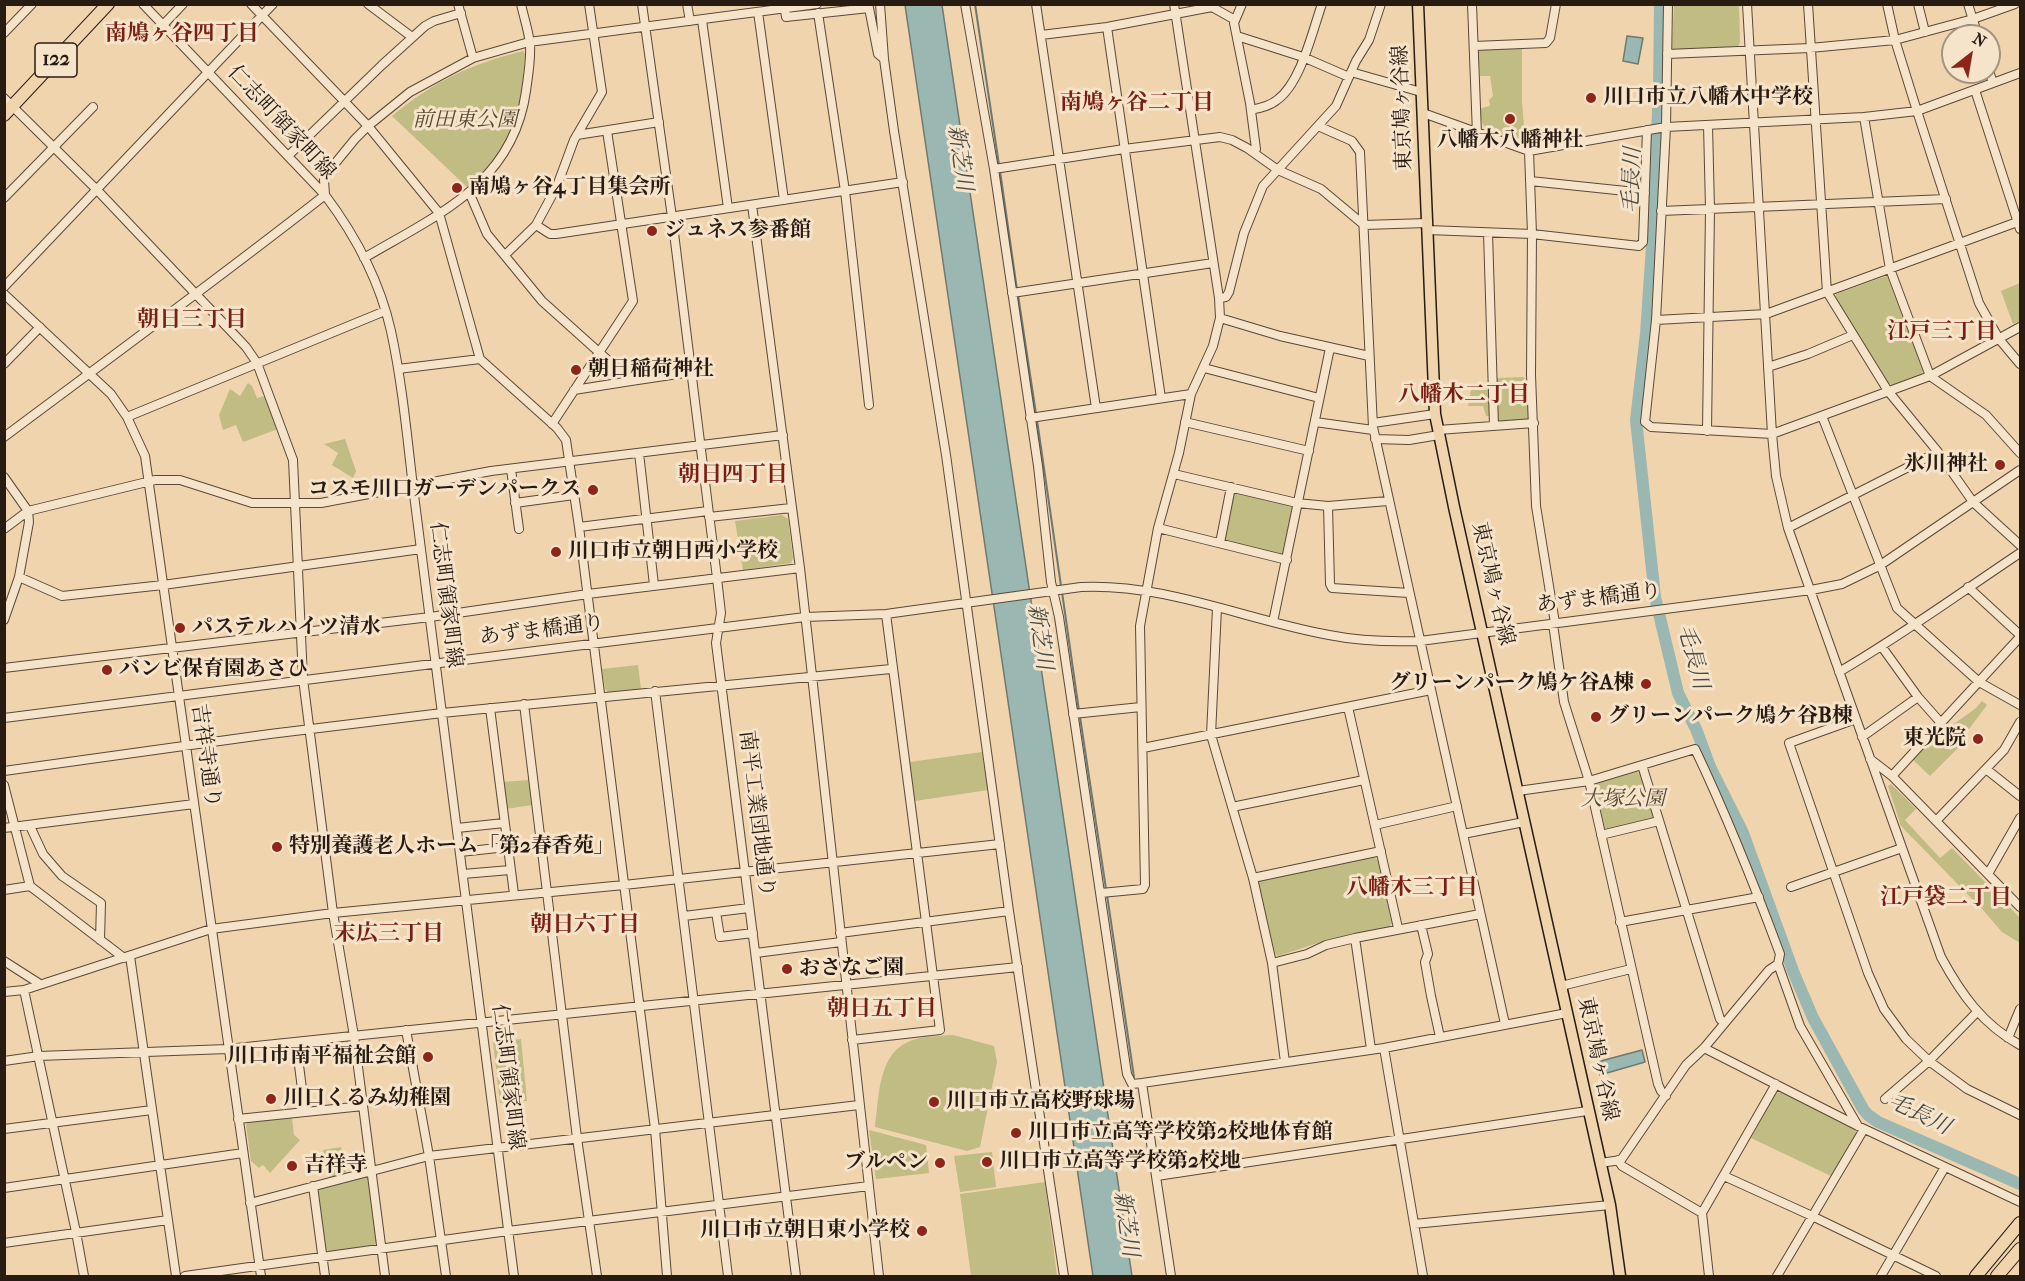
<!DOCTYPE html>
<meta charset="utf-8">
<style>
body{margin:0}
#map{position:relative;width:2025px;height:1281px;overflow:hidden;background:#efd4ad;font-family:"IM FELL French Canon",serif}
canvas{display:block}
.frame{position:absolute;inset:0;border:6px solid #281b12;pointer-events:none}
.north{position:absolute;left:1941px;top:24px;width:60px;height:60px;box-sizing:border-box;background:#f5e3ca;border:2px solid #a39380;border-radius:50%;rotate:31deg;font-size:16px;font-weight:700;line-height:24px;text-align:center;color:#281b12}
.north::after{content:'';display:block;margin:auto;width:21px;height:27px;background:#8f2418;clip-path:polygon(50% 0,100% 100%,50% 72%,0 100%)}
</style>
<div id="map">
<canvas width="2025" height="1281"></canvas>
<div class="frame"></div>
<div class="north">N</div>
</div>
<script>
const ctx = document.querySelector('canvas').getContext('2d');
ctx.lineJoin = 'round';
function paint(path, color) { ctx.fillStyle = color; ctx.fill(path, 'evenodd'); }
function stroke(path, color, width, dash) { ctx.strokeStyle = color; ctx.lineWidth = width; ctx.lineCap = dash ? 'butt' : 'round'; ctx.setLineDash(dash || []); ctx.stroke(path); }
function drawText(font, color, halo, rows, align = 'center') {
  ctx.font = font + ' "IM FELL French Canon","Noto Serif JP",serif'; ctx.lineWidth = 6; ctx.setLineDash([]); ctx.textBaseline = 'middle'; ctx.strokeStyle = halo; ctx.fillStyle = color; for (const [text, x, y, turn = 0] of rows) {
    ctx.save(); ctx.translate(x, y); ctx.rotate((+turn || 0) * Math.PI / 180); ctx.textAlign = isNaN(turn) ? turn : align; if (halo) ctx.strokeText(text, 0, 0); ctx.fillText(text, 0, 0); ctx.restore();
  }
}
paint(new Path2D(`
 M1674,5H1739L1740,42L1738,47L1674,50L1672,47Z
 M1520,47L1522,49V101L1525,140L1524,144C1515,145 1506,142 1501,135C1487,133 1481,125 1479,112L1482,108L1490,106L1489,100L1493,96L1490,76H1480L1478,51L1481,48Z
 M523,51L525,54C522,108 512,152 467,187L392,116C436,80 469,65 523,51Z
 M1886,276L1888,278L1923,370L1922,375L1894,385L1888,384L1835,297L1836,294Z
 M2020,283V321L2013,324L2001,291Z
 M1523,377L1525,379L1529,418L1527,420L1500,422L1497,420L1496,380L1498,378Z
 M248,383L252,386L257,398L265,396L278,429L243,442L236,425L223,430L219,415L230,389L240,396Z
 M1471,390H1490L1491,416H1486L1483,406H1468Z
 M345,439L356,471L353,478L332,465L338,453L324,444Z
 M1235,492L1291,506L1293,509L1284,553L1281,555L1225,541L1224,539L1233,493Z
 M782,515L788,519L793,558L791,563L743,570L735,521Z
 M638,665L641,689L608,692L605,689L602,669Z
 M1982,701L1987,705L1966,733L1968,734L1958,748L1930,776L1912,759L1946,722L1951,726L1976,708Z
 M982,752L988,790L915,801L910,762Z
 M1637,772L1640,773L1654,818L1652,821L1608,831L1605,829L1595,787L1597,783Z
 M529,780L532,805L505,809L502,782Z
 M1891,784L1916,809L1905,820L1940,858L1952,848L2020,918V943L2002,932L1983,910L1901,826L1888,786Z
 M1374,857L1378,860L1392,923L1389,927L1327,940L1278,956L1275,954L1258,883L1260,880Z
 M953,1035L994,1046L997,1062L980,1147L967,1151L875,1127C880,1092 877,1047 920,1038C931,1036 942,1036 953,1035Z
 M521,1039L527,1101L500,1103L493,1042Z
 M1781,1092L1855,1129L1857,1134L1831,1176L1751,1138L1776,1093Z
 M292,1118L294,1135L300,1140L270,1173L263,1165L259,1168L251,1161L246,1125L248,1122Z
 M869,1130L926,1145L929,1173L876,1179Z
 M341,1147L346,1174L330,1178L323,1150Z
 M992,1152L996,1187L960,1192L954,1156Z
 M364,1176L369,1179L377,1242L374,1245L330,1252L325,1249L318,1193L320,1188Z
 M1045,1182L1057,1276H971L960,1194Z`), '#c1bb84');
const water = new Path2D(`
 M905,5H942L1132,1276H1093Z
 M1627,36L1643,38L1638,64L1623,61Z
 M1642,1050L1645,1062L1600,1075L1597,1062Z`);
paint(water, '#9bb7b1');
stroke(water, '#6d7971', 1.5);
stroke(new Path2D(`
 M975,4L999,165
 M1000,171L1017,290
 M1018,295L1036,414
 M1037,420L1061,586
 M1062,592L1079,711
 M1080,717L1106,889
 M1107,895L1134,1077`), '#6d7971', 2);
stroke(new Path2D(`
 M1660,4L1659,89L1652,246L1646,334L1636,420L1655,597L1678,693L1696,729L1711,769L1743,833L1793,971L1813,1018L1863,1109L1868,1115L1878,1122L2020,1184`), '#9bb7b1', 12);
const minor = new Path2D(`
 M143,4L325,195C355,235 380,282 391,331C402,382 407,435 413,487L514,1276
 M251,4L368,126L439,213L480,359
 M368,4L412,37
 M458,4L473,58
 M642,4L672,217L717,578L721,613L716,643L796,1276
 M687,4L690,21
 M784,4L786,17L869,8L878,54L884,59
 M880,4L884,59L894,131L946,455L1009,911L1064,1276
 M965,4L994,169L1038,466L1051,582L1059,617L1127,1074L1132,1084L1142,1083L1171,1276
 M1036,4L1096,408
 M1174,4L1219,298
 M1242,4L1234,23L1250,103L1256,149L1254,153
 M1472,4L1477,134
 M1668,4L1666,127L1656,320L1645,422L1651,427L1772,434L1930,376L2020,327
 M1747,4L1772,434L1776,476L1788,528L1941,957C1961,994 1983,1025 2020,1045
 M1808,4L1827,292L1888,391L1938,452L1973,502L2020,545
 M1887,4L1895,40L1917,111L1979,303L1999,339L2020,364
 M1918,4L1925,32
 M1968,4L1978,36
 M758,12L784,200
 M818,13L845,191L869,405
 M702,20L728,208
 M163,25L183,4
 M1107,27L1161,398
 M4,33L32,4
 M1041,35L1107,27L1212,7L1235,20
 M1237,36L1303,57L1349,77
 M1474,46L1546,43L1550,38L1556,4
 M1667,54L1810,48L1895,40L1973,19L2015,4
 M1989,71L1993,83
 M1351,72L1421,92
 M1975,90L2020,229
 M4,98L98,191L246,347L257,363L293,460L303,679L333,913L354,1036L385,1276
 M1251,110C1260,108 1270,106 1277,100C1301,83 1312,32 1322,4
 M1423,113L1529,151L1666,127L1864,117L1917,111L2020,73
 M1864,117L1890,269L1930,376L1986,415L2020,453
 M1318,126L1352,141L1360,152L1373,427L1505,1024
 M577,135L659,122
 M1529,151L1532,234L1531,375L1536,506L1555,623
 M288,156L382,65L425,26L434,21L461,13
 M994,169L1124,149L1220,137L1232,140L1247,148L1278,170L1321,189L1364,225L1427,223
 M1530,181L1645,193
 M469,192L487,234L542,301L631,381L691,372
 M4,198L93,107
 M752,205L800,568L879,1276
 M1661,211L1946,199
 M536,225L550,234H556L903,182
 M1428,230L1532,234L1639,246L1643,242L1647,130
 M1488,233L1494,426
 M505,255L536,225L557,186L574,140L602,92L589,4
 M364,258C437,215 513,184 526,91C528,76 531,60 530,45C529,32 524,18 521,4
 M4,287L273,4
 M1012,293L1213,263
 M4,294L111,394L127,417L145,456L261,1276
 M1220,318L1280,336L1369,356
 M1656,320L1766,314L2020,221
 M4,364L40,327
 M1768,367L1808,354L1853,335
 M1204,368L1319,398
 M398,369L480,359L557,428L566,440L579,527L655,1129L667,1276
 M574,390L631,381
 M1822,416L1897,608L1979,682L2020,705
 M127,417L385,311
 M1030,418L1191,394
 M1185,422L1309,451
 M1315,422L1373,430
 M1373,423L1435,414
 M552,424L633,301L607,131
 M1438,430L1534,423
 M1707,431L1710,209L1708,125
 M4,437C111,357 219,278 325,195L324,180L328,172L355,139L368,126L410,92L473,58L529,42L817,4
 M1375,439L1409,440L1439,435
 M639,453L654,585
 M511,469L519,529
 M1174,474L1297,503L1328,506L1388,501
 M4,477L28,511L29,522L19,577L4,620
 M515,503L574,495
 M1328,506L1330,584L1332,588L1409,593
 M709,517L791,508
 M579,527L708,511
 M1158,528L1287,560
 M1788,528L1938,452
 M4,529L28,511L155,480H180L252,503H321L491,471L783,435
 M1220,543L1231,487
 M19,577L62,596L163,585L421,549
 M1968,587L2020,635
 M1217,608L1211,735L1253,878L1272,963L1285,1062
 M1273,622L1330,348
 M1553,624L1564,702L1589,781L1658,1084L1661,1091L1666,1096
 M1882,647L1918,697L1941,723
 M4,668L430,617L588,594L800,568
 M1839,672C1901,636 1960,593 2020,553
 M655,691L728,1276
 M524,704L577,1138L597,1276
 M1348,707L1398,928
 M490,708L514,894
 M1073,714L1141,707
 M4,718L805,617L886,614L1081,587C1165,583 1246,620 1329,635C1359,641 1389,642 1420,641L1811,590L1842,584L1879,566L2020,470
 M1856,719L1789,743L1868,973L1884,1009L1906,1039L1929,1061L1967,1089L2020,1115
 M1862,737L1918,697
 M1143,748L1431,690
 M1870,759L1892,776L2020,907
 M1642,765L1720,1019L1724,1023
 M1986,769L2020,796
 M4,771L270,734L442,713L891,669
 M1892,776L2020,637
 M4,785L30,886L124,958
 M1518,791L1589,781L1695,749C1727,816 1754,884 1780,954L1778,964L1800,1026L1858,1126
 M1232,807L1364,780
 M1936,821L2004,750L2020,722
 M1375,825L1457,806
 M30,826L43,854L62,876L101,903L100,940
 M4,828L194,804
 M457,828L504,823
 M1463,834L1524,822
 M1601,835L1659,821
 M460,852L507,847
 M463,874L510,870
 M1988,874L2020,818
 M1253,878L1381,851
 M1791,887L1902,848
 M4,890L30,886
 M1101,893L1143,889L1145,885L1140,626L1158,528L1179,453L1191,394L1213,346L1220,318L1219,298L1226,297L1229,292L1244,233L1263,186L1336,106L1356,61L1369,40L1381,4
 M716,912L720,937L753,933
 M684,916L749,908
 M1620,922L1759,897
 M1421,925L1428,954L1425,962L1431,996L1440,1037
 M840,933L1009,911
 M1355,938L1371,1049
 M756,953L841,942
 M130,956L176,1276
 M4,961L40,984
 M1272,963L1307,954L1326,945L1355,938L1480,914
 M1561,986L1631,969
 M24,990L76,1232L84,1276
 M4,992L24,990L211,929L333,913L624,885L1000,844
 M406,1030L429,1156L446,1276
 M2008,1038L2020,1009
 M852,1040L940,1030L886,614
 M296,1042L305,1112
 M1384,1048L1423,1276
 M1704,1048L1858,1126L2020,1202
 M4,1061L39,1056L227,1049L1018,967
 M1142,1083L1384,1048L1567,1013
 M1885,1099L1929,1061L1977,1012
 M238,1119L363,1106
 M4,1129L152,1110
 M1618,1160L1622,1166L1702,1213
 M1600,1163L1621,1160L1686,1065L1704,1048L1769,970L1778,964
 M1157,1176L1587,1111
 M1724,1176L1812,1216L1936,1276
 M313,1186L325,1276
 M4,1188L243,1153
 M250,1203L429,1156L859,1105
 M1414,1224L1610,1205
 M4,1243L168,1220
 M185,1276L508,1231L869,1186
 M1709,1276L1702,1213L1776,1084
 M1777,1276L1864,1129
 M1881,1276L1945,1167`);
const major = new Path2D(`
 M1418,4L1435,414L1454,507L1610,1205L1620,1276`);
const highway = new Path2D(`
 M4,115L108,4
 M1976,1276L2020,1223
 M1997,1276L2020,1249`);
stroke(minor, '#5a4939', 10);
stroke(major, '#281b12', 13);
stroke(highway, '#281b12', 14);
stroke(minor, '#f5e3ca', 8);
stroke(major, '#efd4ad', 10);
stroke(highway, '#efd4ad', 12);
for (const [x, y, r, color] of [
 [1591,98,6,"#8f2418"],
 [1510,119,6,"#8f2418"],
 [457,188,6,"#8f2418"],
 [652,231,6,"#8f2418"],
 [576,370,6,"#8f2418"],
 [2000,465,6,"#8f2418"],
 [593,490,6,"#8f2418"],
 [556,552,6,"#8f2418"],
 [180,628,6,"#8f2418"],
 [107,670,6,"#8f2418"],
 [1646,684,6,"#8f2418"],
 [1596,717,6,"#8f2418"],
 [1978,739,6,"#8f2418"],
 [277,847,6,"#8f2418"],
 [787,969,6,"#8f2418"],
 [428,1057,6,"#8f2418"],
 [271,1099,6,"#8f2418"],
 [934,1102,6,"#8f2418"],
 [1016,1133,6,"#8f2418"],
 [987,1162,6,"#8f2418"],
 [940,1163,6,"#8f2418"],
 [292,1166,6,"#8f2418"],
 [922,1231,6,"#8f2418"]
]) { const dot = new Path2D(); dot.arc(x, y, r, 0, 2 * Math.PI); ctx.fillStyle = color; ctx.fill(dot); stroke(dot, '#f5e3ca', 2); }
for (const [x, y, w] of [
 [56,60,42]
]) { const box = new Path2D(); box.roundRect(x - w / 2, y - 17, w, 34, 4.5); ctx.fillStyle = '#f5e3ca'; ctx.fill(box); stroke(box, '#281b12', 1.5); }
drawText('bold 20px', '#281b12', null, [
 ["122",56,60]
]);
drawText('bold 21px', '#281b12', '#f5e3ca', [
 ["川口市立八幡木中学校",1603,98],
 ["八幡木八幡神社",1510,141,"center"],
 ["南鳩ヶ谷4丁目集会所",469,188],
 ["ジュネス参番館",664,231],
 ["朝日稲荷神社",588,370],
 ["氷川神社",1988,465,"right"],
 ["コスモ川口ガーデンパークス",581,490,"right"],
 ["川口市立朝日西小学校",568,552],
 ["パステルハイツ清水",192,628],
 ["バンビ保育園あさひ",119,670],
 ["グリーンパーク鳩ケ谷A棟",1634,684,"right"],
 ["グリーンパーク鳩ケ谷B棟",1608,717],
 ["東光院",1966,739,"right"],
 ["特別養護老人ホーム「第2春香苑」",289,847],
 ["おさなご園",799,969],
 ["川口市南平福祉会館",416,1057,"right"],
 ["川口くるみ幼稚園",283,1099],
 ["川口市立高校野球場",946,1102],
 ["川口市立高等学校第2校地体育館",1028,1133],
 ["川口市立高等学校第2校地",999,1162],
 ["ブルペン",928,1163,"right"],
 ["吉祥寺",304,1166],
 ["川口市立朝日東小学校",910,1231,"right"]
], 'left');
drawText('21px', '#281b12', '#f5e3ca', [
 ["東京鳩ヶ谷線",1403,108,-92],
 ["仁志町領家町線",281,123,47],
 ["東京鳩ヶ谷線",1492,584,77],
 ["仁志町領家町線",445,595,83],
 ["あずま橋通り",1599,599,-7],
 ["あずま橋通り",542,631,-7],
 ["吉祥寺通り",205,756,82],
 ["南平工業団地通り",756,814,83],
 ["東京鳩ヶ谷線",1597,1059,78],
 ["仁志町領家町線",507,1077,83]
]);
drawText('italic 21px', '#564b34', '#f5e3ca', [
 ["前田東公園",465,121],
 ["大塚公園",1623,800]
]);
drawText('bold 22px', '#7a1f14', '#f5e3ca', [
 ["南鳩ヶ谷四丁目",182,35],
 ["南鳩ヶ谷二丁目",1137,104],
 ["朝日三丁目",192,321],
 ["江戸三丁目",1942,333],
 ["八幡木二丁目",1464,396],
 ["朝日四丁目",733,476],
 ["八幡木三丁目",1412,889],
 ["江戸袋二丁目",1946,899],
 ["朝日六丁目",585,926],
 ["末広三丁目",389,935],
 ["朝日五丁目",882,1010]
]);
drawText('italic 22px', '#4a4a42', '#f5e3ca', [
 ["新芝川",959,158,82],
 ["毛長川",1633,180,-88],
 ["新芝川",1039,637,82],
 ["毛長川",1692,657,75],
 ["毛長川",1919,1115,26],
 ["新芝川",1125,1224,82]
]);
</script>
